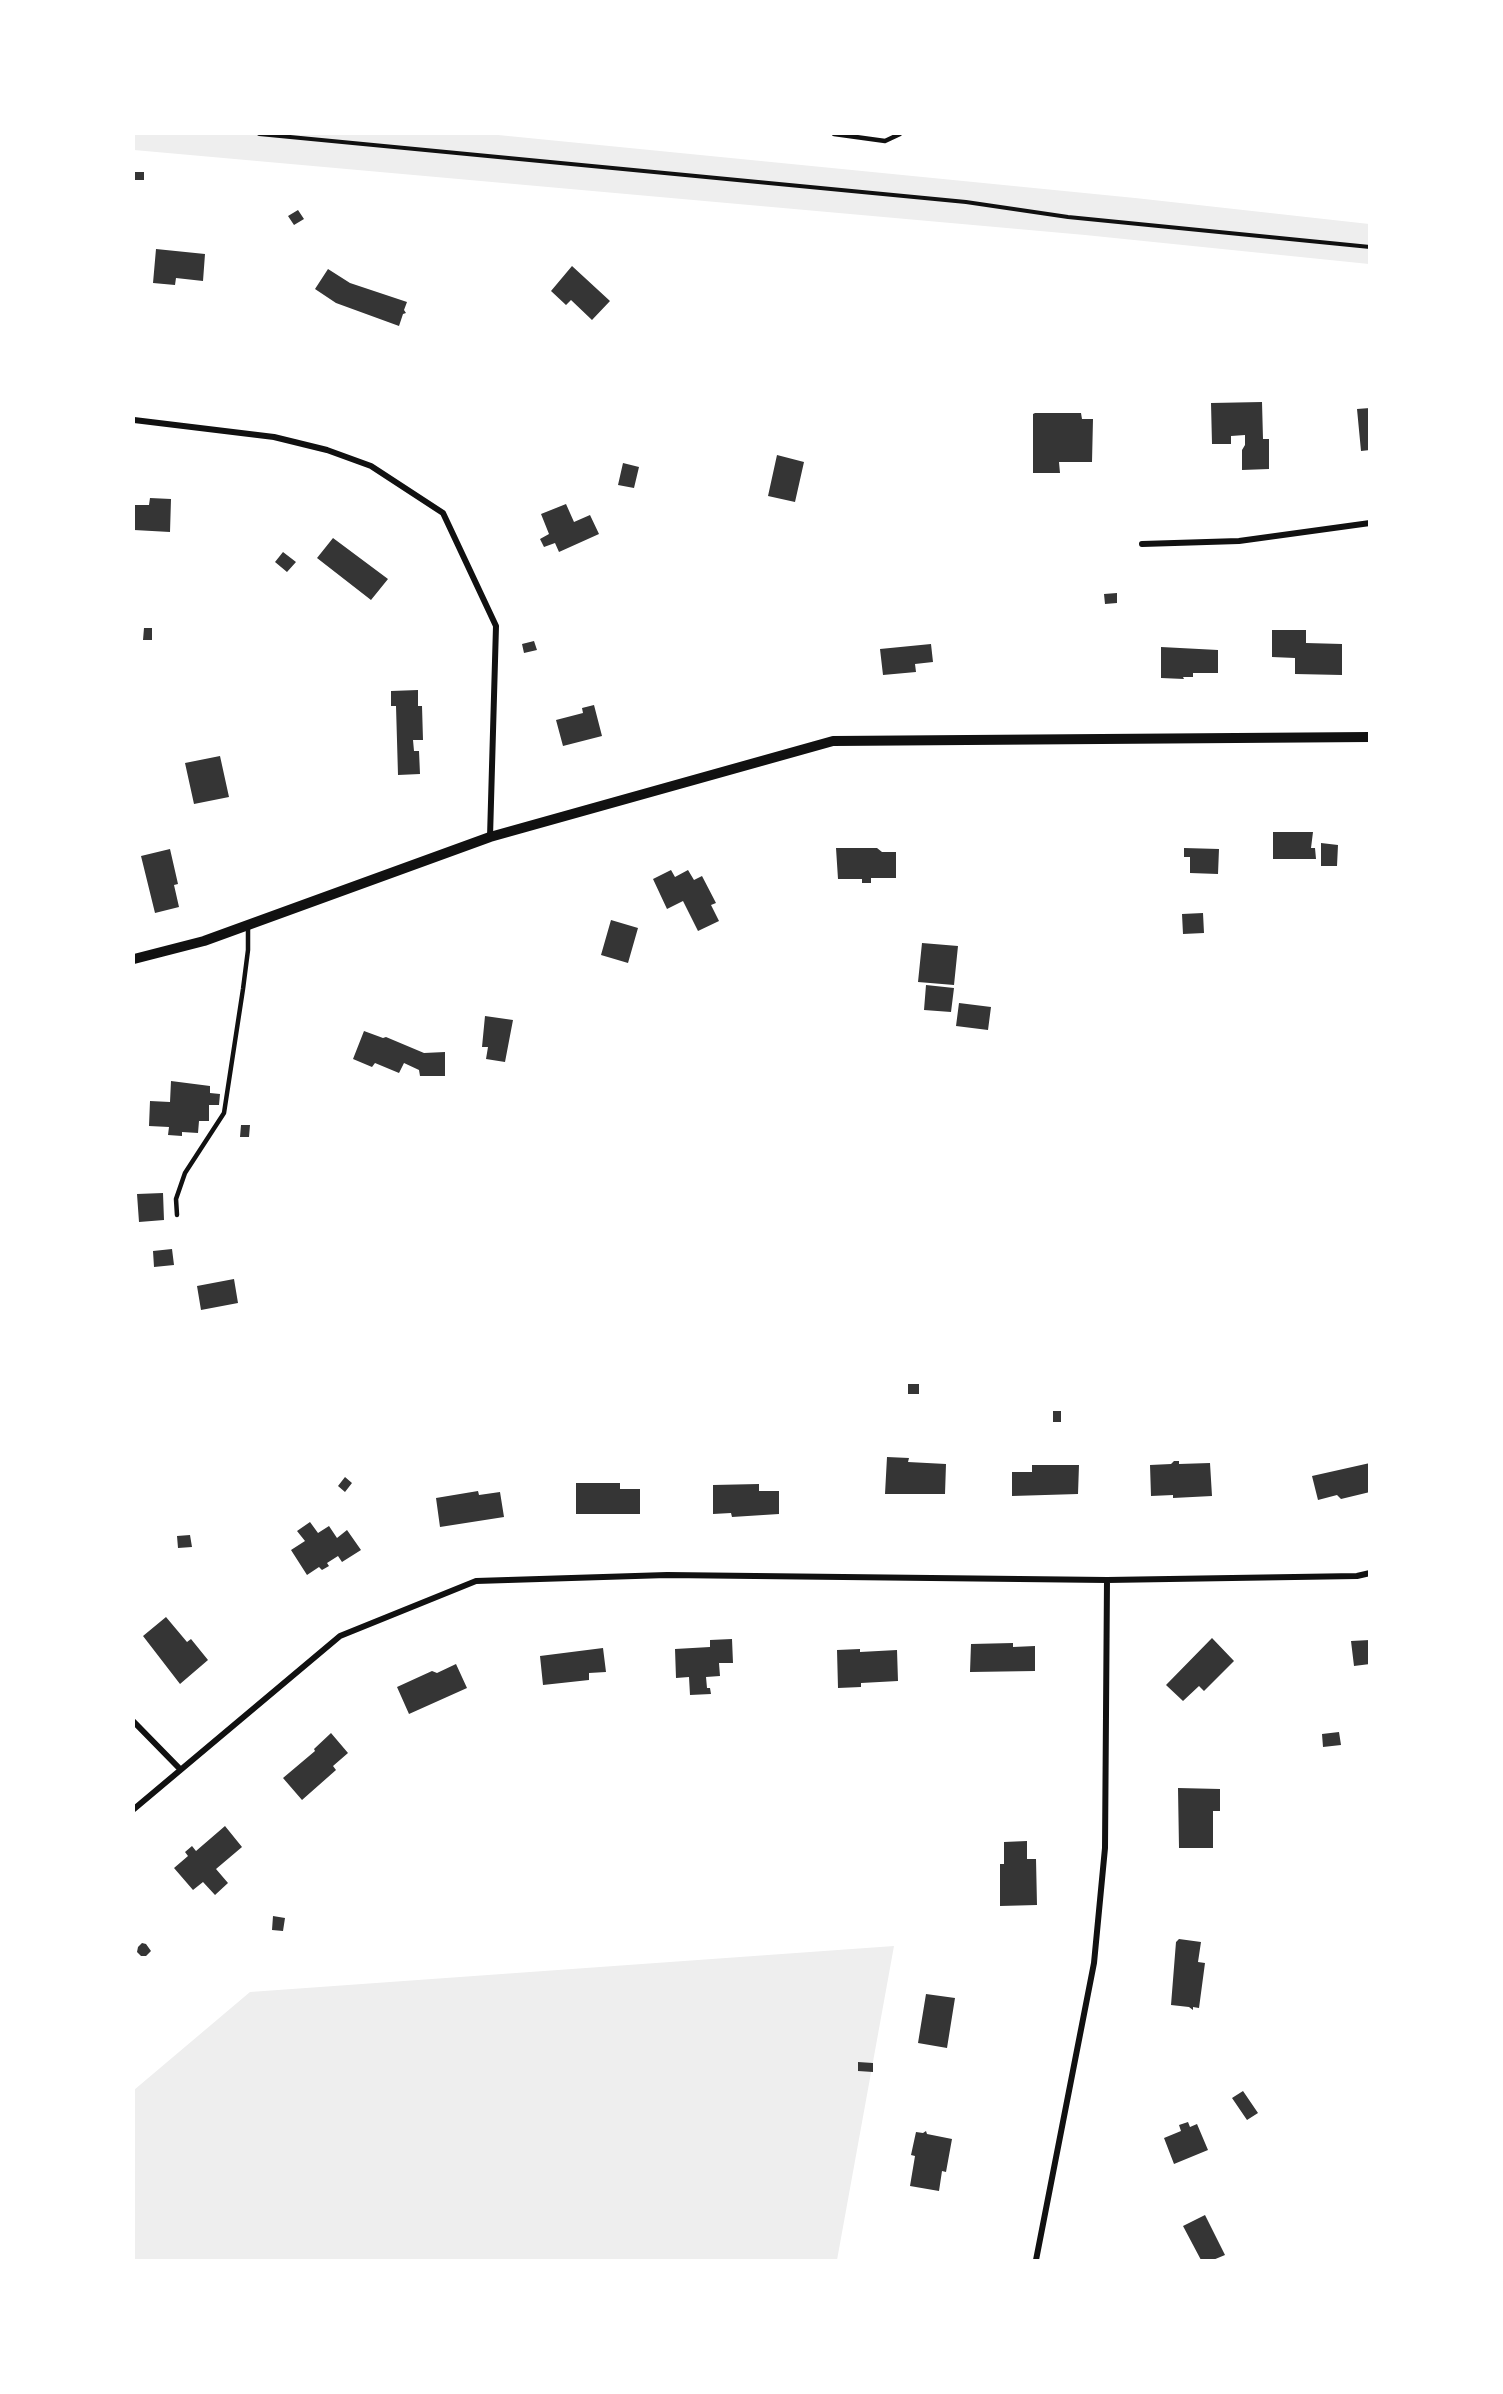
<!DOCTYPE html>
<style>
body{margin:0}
#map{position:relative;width:1503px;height:2394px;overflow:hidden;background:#fff;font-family:"Public Sans",sans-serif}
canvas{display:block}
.frame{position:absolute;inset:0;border:135px solid #fff;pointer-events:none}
</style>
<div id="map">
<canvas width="1503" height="2394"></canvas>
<div class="frame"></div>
</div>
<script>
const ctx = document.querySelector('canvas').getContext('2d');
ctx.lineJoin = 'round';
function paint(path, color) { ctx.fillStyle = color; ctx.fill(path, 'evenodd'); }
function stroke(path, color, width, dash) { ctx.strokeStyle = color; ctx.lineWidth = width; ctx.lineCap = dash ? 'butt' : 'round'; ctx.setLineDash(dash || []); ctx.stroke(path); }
paint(new Path2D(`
 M134,134H488L1135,198L1369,224V264L1085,235L134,150Z
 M894,1946L837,2260H134V2090L250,1992Z`), '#eee');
paint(new Path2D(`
 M134,172H144V180H134Z
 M298,210L304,219L294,225L288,216Z
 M156,249L205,254L203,281L176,278L175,285L153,283Z
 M572,266L610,301L592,320L571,300L566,305L551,291Z
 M328,269L350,283L407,302L404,310L406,313L403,314L399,326L336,303L315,289Z
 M1262,402L1263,439H1269V469L1242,470V450L1245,445V435L1231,436V444H1212L1211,403Z
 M1370,408V450L1361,451L1357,409Z
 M1035,413H1081L1082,419H1093L1092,462H1059L1060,473H1033V414Z
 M777,455L804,462L795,502L768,496Z
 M623,463L639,467L634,488L618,485Z
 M150,498L171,499L170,532L134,530V505H149Z
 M566,504L574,522L590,515L599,534L559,552L555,543L544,547L540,539L549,534L541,514Z
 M333,538L388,579L371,600L317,558Z
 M283,552L296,562L287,572L275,562Z
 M1117,593V603L1105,604L1104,594Z
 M144,628H152V640H143Z
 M1272,630H1306V643L1342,644V675L1295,674V658L1272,657Z
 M534,641L537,650L524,653L522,644Z
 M931,644L933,662L915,664L916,672L883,675L880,649Z
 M1161,647L1218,650V673H1193V677H1183L1184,679L1161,678Z
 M418,690V706H422L423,740H413L414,751H419L420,774L398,775L396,706H391V691Z
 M594,705L602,736L563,746L556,720L583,713L582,708Z
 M220,756L229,797L194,804L185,763Z
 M1273,832H1313L1311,848H1315L1316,859H1273Z
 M1321,843L1338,845L1337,866H1321Z
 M836,848H877L882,852H896V878H871V883H862V879H838Z
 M1184,848L1219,849L1218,874L1190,873V857H1184Z
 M170,849L178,884L174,885L179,907L155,913L141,856Z
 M671,870L675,877L688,870L694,880L702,876L716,903L711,905L719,921L698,931L683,901L667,909L653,879Z
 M1203,913L1204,933L1183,934L1182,914Z
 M611,920L638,928L628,963L601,955Z
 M922,943L958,946L954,985L918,982Z
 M926,985L954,988L951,1012L924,1010Z
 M959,1003L991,1007L988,1030L956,1026Z
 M485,1016L513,1020L505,1062L486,1059L488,1047H482Z
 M364,1031L383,1038L386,1037L424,1053L445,1052V1076H420L419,1070L404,1063L399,1073L375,1063L372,1067L353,1059Z
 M171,1081L210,1086V1093L220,1094L219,1105H209V1121H199L198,1133L182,1132V1136L168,1135L169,1127L149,1126L150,1101L170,1102Z
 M241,1125H250L249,1137H240Z
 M163,1193L164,1220L139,1222L137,1194Z
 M172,1249L174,1265L154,1267L153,1251Z
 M234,1279L238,1303L201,1310L197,1286Z
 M908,1384H919V1394H908Z
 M1053,1411H1061V1422H1053Z
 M887,1457L909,1458L908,1462L946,1464L945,1494H885Z
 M1174,1461H1179V1464L1210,1463L1212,1496L1173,1498V1495L1151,1496L1150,1465L1171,1464Z
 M1370,1463V1492L1341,1499L1337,1495L1318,1500L1312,1476Z
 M1032,1465H1079L1078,1494L1012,1496V1472H1032Z
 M345,1477L352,1483L345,1492L338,1486Z
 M576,1483H620V1489H640V1514H576Z
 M759,1484V1491H779V1514L732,1517L731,1513L713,1514V1485Z
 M478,1491L479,1495L500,1492L504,1517L440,1527L436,1498Z
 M310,1522L318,1533L329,1526L337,1538L347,1530L361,1550L342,1562L338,1556L327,1563L329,1566L322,1570L319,1567L307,1575L291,1550L305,1541L297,1531Z
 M190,1535L192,1547L178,1548L177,1536Z
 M166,1617L187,1642L191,1639L208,1660L180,1684L143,1636Z
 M1212,1638L1234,1661L1204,1691L1199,1686L1183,1701L1166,1685Z
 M732,1639L733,1663H719L720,1676L706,1677L707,1688H710L711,1694L690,1695L689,1677L676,1678L675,1649L710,1647V1640Z
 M1370,1640V1664L1354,1666L1351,1641Z
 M1013,1643V1647L1035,1646V1671L970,1672L971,1644Z
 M603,1648L606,1672L589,1673V1680L543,1685L540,1656Z
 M860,1649V1652L897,1650L898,1681L861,1683V1687L838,1688L837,1650Z
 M456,1664L467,1688L409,1714L397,1687L432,1671L437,1673Z
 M1339,1732L1341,1745L1323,1747L1322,1734Z
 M331,1733L348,1753L333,1766L336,1770L302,1800L283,1778L315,1751L314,1749Z
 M1178,1788L1220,1789V1811H1213V1848H1179Z
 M225,1826L242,1847L216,1869L228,1883L215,1895L203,1882L193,1890L174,1868L188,1856L185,1852L192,1846L196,1851Z
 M1027,1841V1859H1036L1037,1905L1000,1906V1864H1004V1842Z
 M273,1916L285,1918L283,1931L272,1930Z
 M1179,1939L1201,1942L1198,1962L1205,1963L1199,2008L1193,2007V2010L1189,2007L1171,2005L1176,1942Z
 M142,1943L146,1944L151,1951L146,1956H141L137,1952L138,1947Z
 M926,1994L955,1998L947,2048L918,2043Z
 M858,2062L873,2063V2072L858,2071Z
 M1243,2091L1258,2113L1247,2120L1232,2098Z
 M1188,2122L1190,2127L1197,2124L1208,2150L1174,2164L1164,2138L1181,2131L1179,2125Z
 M926,2131L927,2134L952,2139L946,2172L942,2171L939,2191L910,2186L915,2156L911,2155L916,2132L923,2133Z
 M1205,2215L1225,2255L1213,2260H1201L1183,2226Z`), '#353535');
stroke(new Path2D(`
 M259,134L966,202L1068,217L1370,247`), '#111', 4);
stroke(new Path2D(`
 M834,134L885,141L900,134
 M177,1215L176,1199L185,1173L224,1113L243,989L248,950V925`), '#111', 4.5);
stroke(new Path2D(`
 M134,420L274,437L327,450L371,466L443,513L496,626L490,837
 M1142,544L1239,541L1370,523
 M134,1722L180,1769
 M134,1809L340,1636L476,1581L667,1575L1107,1580L1357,1576L1370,1573
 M1036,2260L1094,1963L1105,1848L1107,1580`), '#111', 6);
stroke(new Path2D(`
 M134,959L204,941L490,837L833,741L1370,737`), '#111', 10);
</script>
